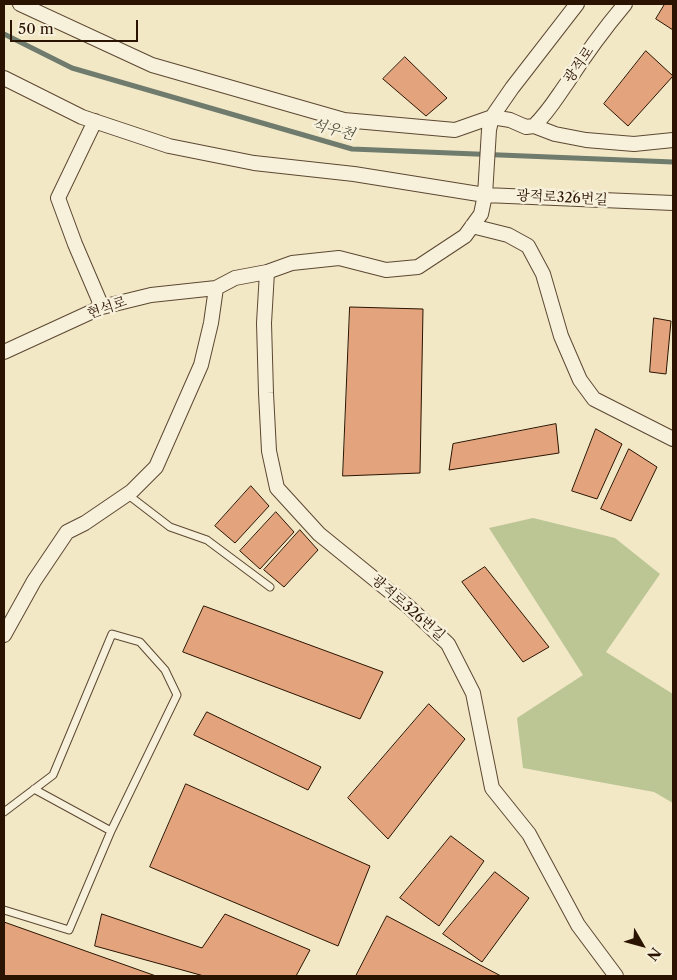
<!DOCTYPE html>
<meta charset="utf-8">
<style>
body{margin:0}
#map{position:relative;width:677px;height:980px;overflow:hidden;background:#f2e8c6;font-family:"Libre Caslon Text",serif}
canvas{display:block}
.frame{position:absolute;inset:0;border:5px solid #2a1300;pointer-events:none}
.north{position:absolute;left:617px;top:920px;width:50px;height:50px;-webkit-text-stroke:4px #f7f0da;paint-order:stroke;rotate:128deg;font-size:14px;font-weight:700;line-height:20px;text-align:center;color:#2a1300}
.north::after{content:'';display:block;margin:auto;width:18px;height:22px;background:#2a1300;clip-path:polygon(50% 0,100% 100%,50% 72%,0 100%)}
.scale{position:absolute;left:10px;top:20px;width:128px;height:22px;box-sizing:border-box;border:2px solid #2a1300;border-top:0;padding-left:6px;font-size:15px;line-height:18px;white-space:nowrap;color:#2a1300;-webkit-text-stroke:4px #f7f0da;paint-order:stroke}
</style>
<div id="map">
<canvas width="677" height="980"></canvas>
<div class="frame"></div>
<div class="north">N</div>
<div class="scale">50 m</div>
</div>
<script>
const ctx = document.querySelector('canvas').getContext('2d');
ctx.lineJoin = 'round';
function paint(path, color) { ctx.fillStyle = color; ctx.fill(path, 'evenodd'); }
function stroke(path, color, width, dash) { ctx.strokeStyle = color; ctx.lineWidth = width; ctx.lineCap = dash ? 'butt' : 'round'; ctx.setLineDash(dash || []); ctx.stroke(path); }
function drawText(font, color, halo, rows, align = 'center') {
  ctx.font = font + ' "Libre Caslon Text","Noto Serif KR",serif'; ctx.lineWidth = 5; ctx.setLineDash([]); ctx.textBaseline = 'middle'; ctx.strokeStyle = halo; ctx.fillStyle = color; for (const [text, x, y, turn = 0] of rows) {
    ctx.save(); ctx.translate(x, y); ctx.rotate((+turn || 0) * Math.PI / 180); ctx.textAlign = isNaN(turn) ? turn : align; if (halo) ctx.strokeText(text, 0, 0); ctx.fillText(text, 0, 0); ctx.restore();
  }
}
paint(new Path2D(`
 M533,518L615,538L660,574L606,652L673,694V803L654,792L523,768L517,718L583,675L489,528Z`), '#bcc594');
stroke(new Path2D(`
 M4,34L72,68L352,149L673,162`), '#6e7b6d', 5);
const building = new Path2D(`
 M665,4H673V30L656,19Z
 M646,51L673,76L628,126L604,104Z
 M405,57L447,98L426,116L383,79Z
 M350,307L423,309L420,473L343,476Z
 M654,318L671,321L666,374L650,372Z
 M556,424L559,453L449,470L453,444Z
 M596,429L622,444L597,499L572,491Z
 M629,449L657,467L631,521L601,509Z
 M251,486L269,506L235,543L215,526Z
 M276,512L294,532L260,569L240,551Z
 M300,530L318,550L284,587L264,570Z
 M485,567L549,647L523,662L462,582Z
 M204,606L383,672L360,719L183,652Z
 M429,704L465,739L388,839L348,798Z
 M207,712L321,767L308,790L194,735Z
 M186,784L370,866L338,946L150,867Z
 M451,836L484,861L439,926L400,898Z
 M495,872L529,898L482,962L443,934Z
 M102,914L202,948L225,914L310,950L296,976H204L95,946Z
 M387,916L501,976H356Z
 M4,922L156,976H4Z`);
paint(building, '#e3a47d');
stroke(building, '#2a1300', 1);
const service = new Path2D(`
 M127,494L170,527L207,540L270,587
 M4,812L53,775L112,634L140,642L165,670L177,695L111,831L34,789
 M4,910L69,930L111,831`);
const minor = new Path2D(`
 M20,4L152,65L344,120L455,130L492,117L510,120L526,127L534,126L555,134L586,140L634,144L673,140
 M4,78L82,117L169,146L254,163L354,174L485,195L673,203
 M95,121L58,198L75,244L102,307
 M534,126C549,111 555,100 567,83C585,55 604,29 625,4
 M472,226L508,235L528,246L543,274L561,336L580,380L594,399L673,439
 M267,272L264,323L266,393L269,451L277,488L319,534L409,607L448,644L473,693L492,788L529,834L578,925L616,976
 M4,352L102,307L151,295L216,288
 M4,635L34,581L67,532L85,523L132,491L156,467L201,365L211,323L216,288L235,278L267,272L292,263L339,258L386,270L418,267L465,236L481,214L485,195L489,130L492,117L512,88L577,4`);
stroke(service, '#5c4832', 9);
stroke(minor, '#5c4832', 16);
stroke(service, '#f7f0da', 7);
stroke(minor, '#f7f0da', 14);
drawText('14px', '#2a1300', '#f7f0da', [
 ["광적로",579,65,-55],
 ["광적로326번길",562,198,3],
 ["현석로",107,308,-19],
 ["광적로326번길",408,608,41]
]);
drawText('italic 15px', '#52503f', '#f7f0da', [
 ["석우천",333,130,15]
]);
</script>
